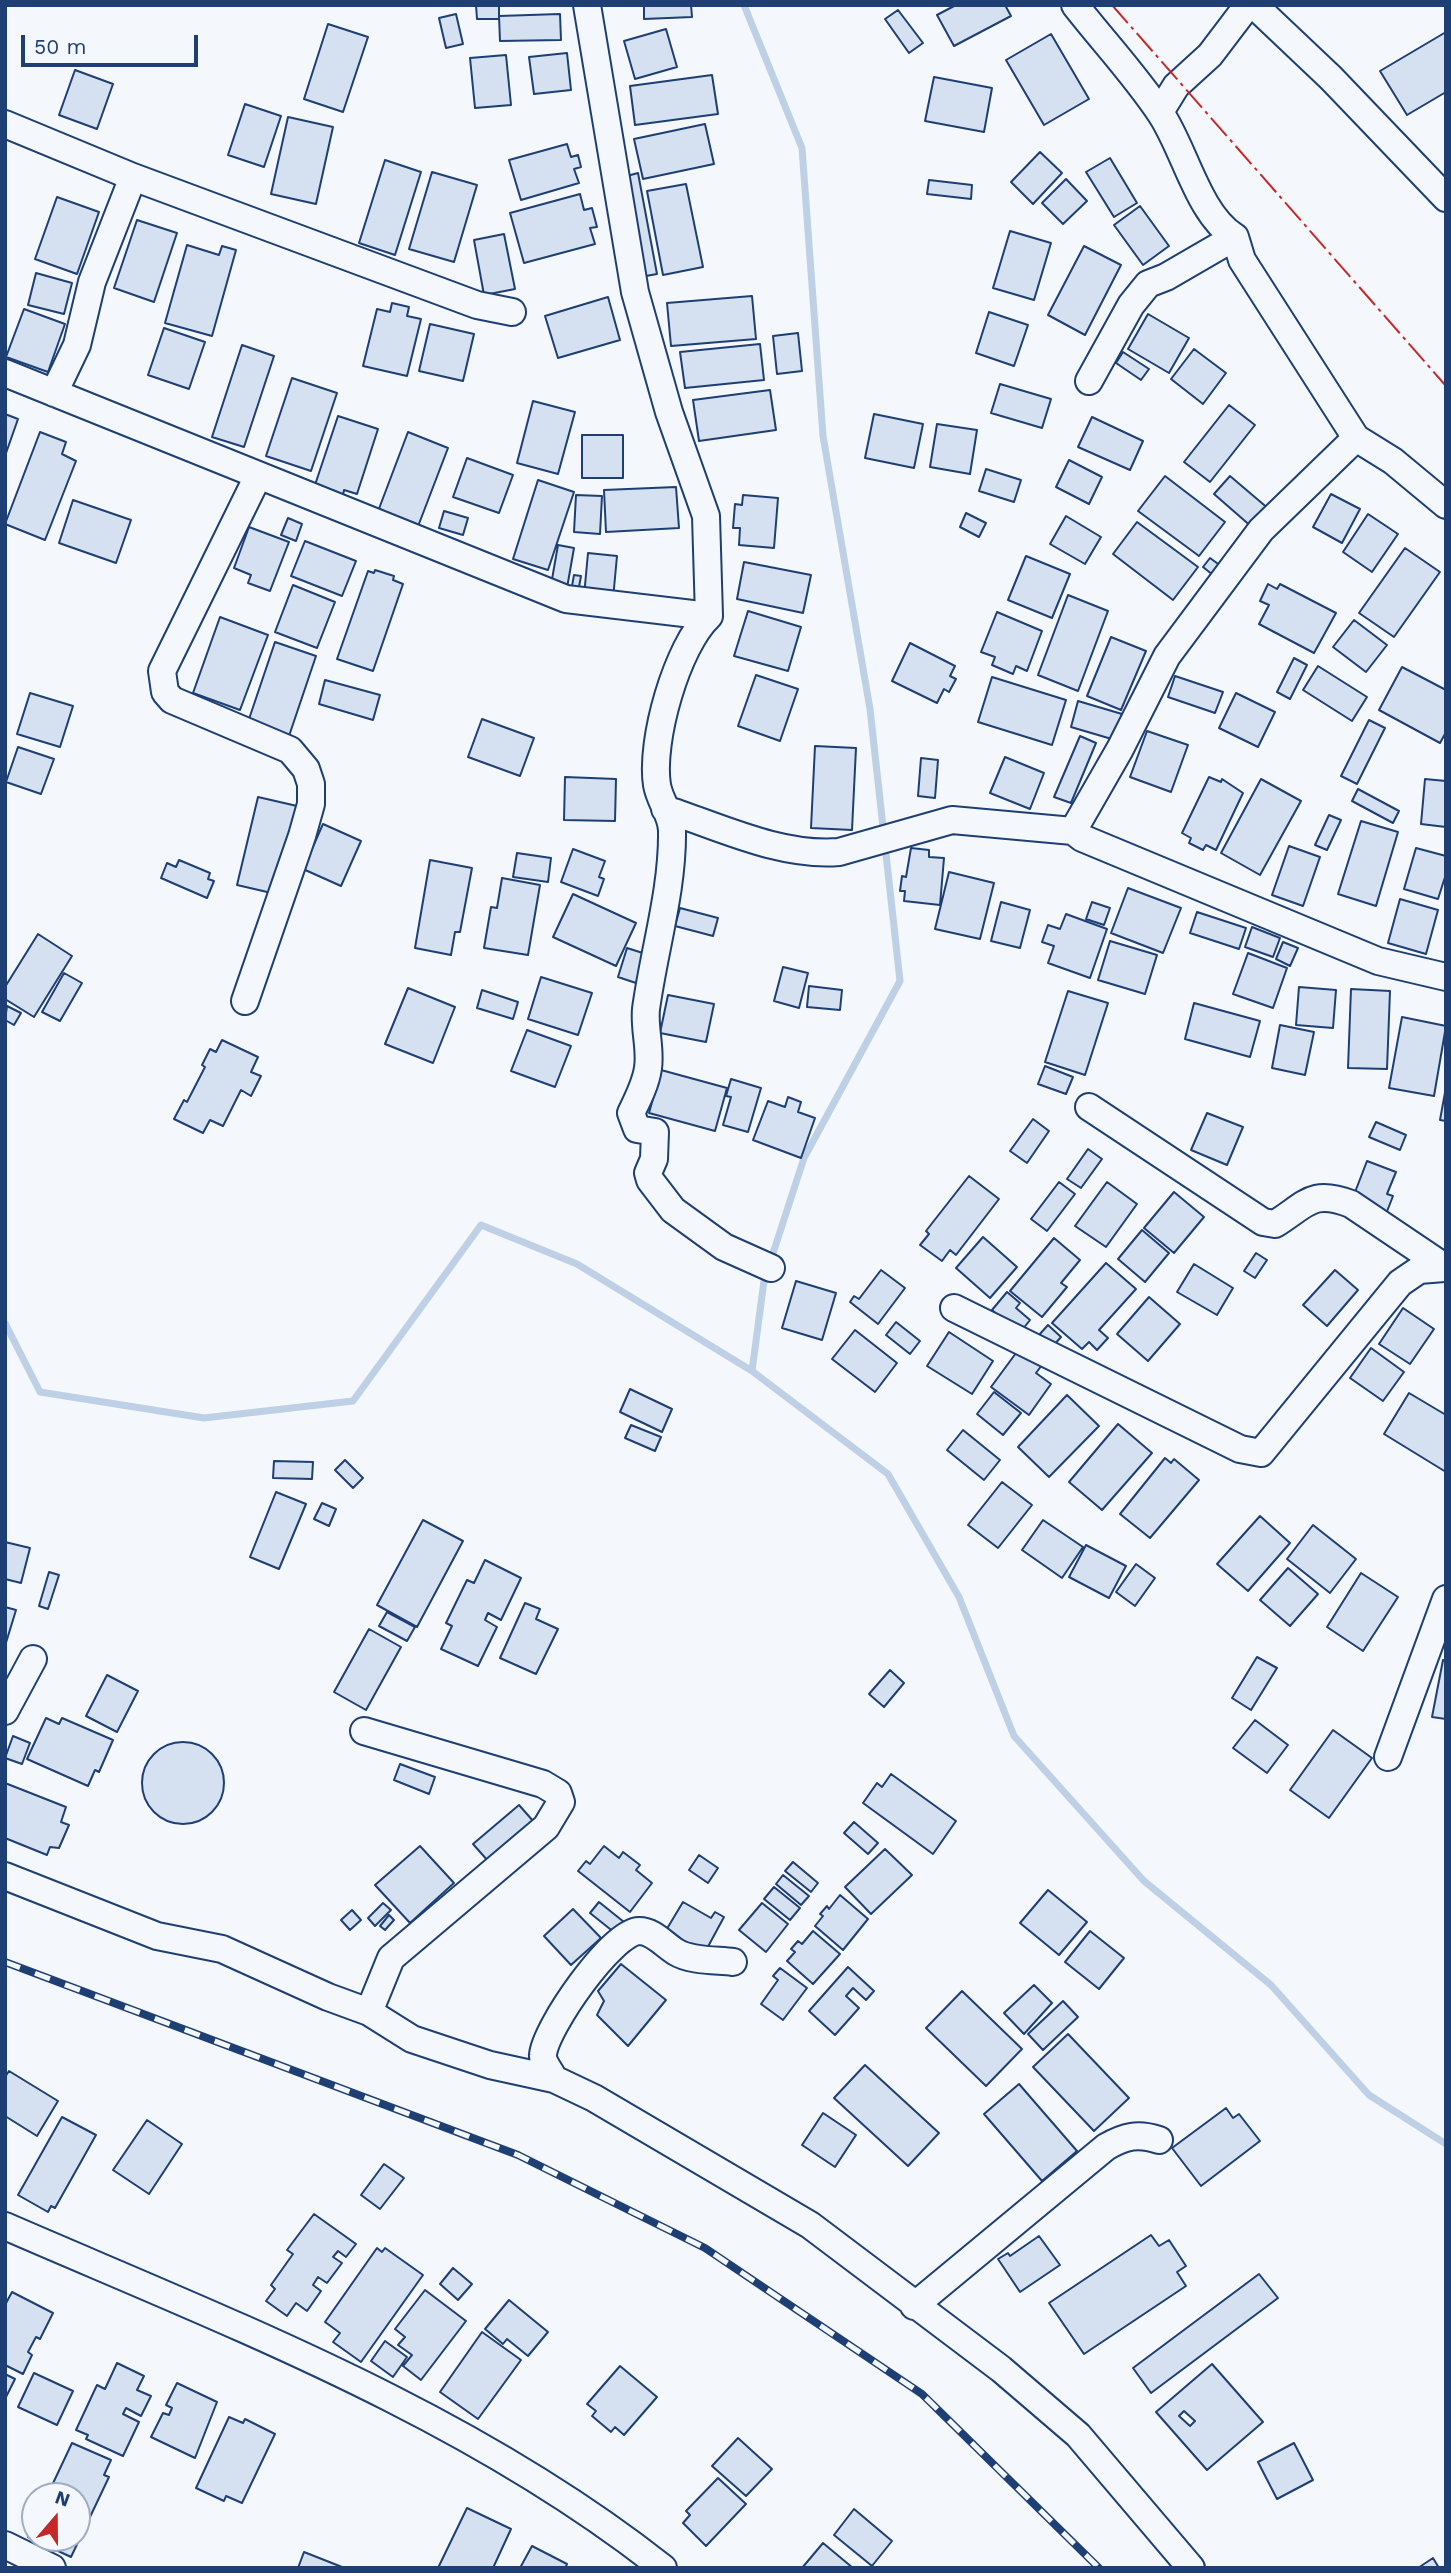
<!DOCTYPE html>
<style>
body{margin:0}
#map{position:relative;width:1451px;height:2573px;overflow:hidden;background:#f4f7fb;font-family:"Work Sans",sans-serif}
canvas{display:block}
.frame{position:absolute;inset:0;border:7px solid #1d3f73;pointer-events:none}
.north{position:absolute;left:21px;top:2482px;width:70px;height:70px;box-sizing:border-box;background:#f4f7fb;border:2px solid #9eadc5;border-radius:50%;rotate:20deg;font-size:19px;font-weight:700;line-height:28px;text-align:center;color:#1d3f73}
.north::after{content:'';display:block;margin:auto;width:24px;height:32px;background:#c62828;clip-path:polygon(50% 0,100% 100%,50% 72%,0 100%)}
.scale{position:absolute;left:21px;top:35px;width:177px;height:32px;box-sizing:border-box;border:4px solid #1d3f73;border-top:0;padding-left:9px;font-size:21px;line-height:24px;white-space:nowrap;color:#1d3f73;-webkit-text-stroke:5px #f4f7fb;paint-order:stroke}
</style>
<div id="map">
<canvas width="1451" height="2573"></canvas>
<div class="frame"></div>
<div class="north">N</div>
<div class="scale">50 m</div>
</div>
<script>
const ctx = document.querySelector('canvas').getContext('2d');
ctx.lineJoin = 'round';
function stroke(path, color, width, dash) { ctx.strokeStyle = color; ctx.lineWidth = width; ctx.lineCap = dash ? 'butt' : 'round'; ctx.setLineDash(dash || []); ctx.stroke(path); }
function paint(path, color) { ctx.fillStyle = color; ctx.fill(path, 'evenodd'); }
stroke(new Path2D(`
 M744,5L802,148L823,436L870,709L900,981L804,1158L764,1281L752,1371
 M5,1323L40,1392L204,1418L353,1401L481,1225L577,1264L752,1371L888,1474L959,1597L1014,1736L1144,1881L1271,1985L1369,2095L1446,2144`), '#bed0e5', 7);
const building = new Path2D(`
 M476,5H499V19H477Z
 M644,5H691L692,17L644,19Z
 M956,5H1005L1011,16L954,46L937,15Z
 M898,10L923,43L909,53L885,19Z
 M456,14L463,44L446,48L439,18Z
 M560,14L561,40L500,41L499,16Z
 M328,24L368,37L343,112L304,99Z
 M666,29L677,67L635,79L624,41Z
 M1446,32V92L1407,115L1380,71Z
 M1051,34L1089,99L1044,125L1006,60Z
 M567,53L571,90L534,94L529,57Z
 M506,55L511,105L475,108L470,58Z
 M75,70L113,84L97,129L59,115Z
 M712,75L718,114L635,125L630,86Z
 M934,77L992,88L984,132L925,121Z
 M245,104L281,116L264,167L228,155Z
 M288,117L333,127L316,204L271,194Z
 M705,124L714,164L643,179L634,139Z
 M567,144L571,157L578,155L581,167L574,169L579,183L521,200L509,160Z
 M1040,152L1062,173L1033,204L1011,182Z
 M1110,158L1137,203L1114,217L1086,172Z
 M385,160L421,172L395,255L359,243Z
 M432,172L477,185L454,262L409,249Z
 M638,173L657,274L646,276L627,176Z
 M1066,179L1087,201L1063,224L1042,203Z
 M929,180L972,185L971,199L927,194Z
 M686,184L703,267L663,275L647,191Z
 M580,194L584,210L592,208L597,227L590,228L595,244L524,263L510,213Z
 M57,197L99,212L77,274L35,259Z
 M1140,206L1169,246L1143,265L1114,225Z
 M137,220L177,233L154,302L114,288Z
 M1010,231L1051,243L1034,300L993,288Z
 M504,234L515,289L484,295L474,240Z
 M187,245L219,255L222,246L236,250L212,336L165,323Z
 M1084,246L1121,265L1085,335L1048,315Z
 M36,273L72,283L64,314L28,305Z
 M752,296L756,339L671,346L667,303Z
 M608,297L620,340L558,358L545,316Z
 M392,303L409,307L407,316L421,319L407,376L363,366L377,309L390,312Z
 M24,309L65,324L48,372L6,357Z
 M989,312L1028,325L1014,366L976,353Z
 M1148,314L1189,338L1169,373L1128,349Z
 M430,324L474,334L463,381L419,371Z
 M164,328L205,342L189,389L148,375Z
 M798,333L802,371L777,374L773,336Z
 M760,344L764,380L685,388L680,352Z
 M242,345L274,356L244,447L212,437Z
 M1194,349L1226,373L1203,404L1171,379Z
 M1123,352L1149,369L1141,380L1116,363Z
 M292,378L337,393L311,471L266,456Z
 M1000,384L1051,399L1042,428L991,413Z
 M770,390L776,430L699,441L693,400Z
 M533,401L575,412L558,474L517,463Z
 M1229,405L1255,425L1210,482L1184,462Z
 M5,414L18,419L5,456Z
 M874,414L923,424L914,468L865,458Z
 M338,416L378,429L357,494L344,490L343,495L321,487L313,491Z
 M1092,417L1143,441L1130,470L1078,447Z
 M937,424L977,430L970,474L930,467Z
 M40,432L66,442L62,454L76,461L45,540L5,524Z
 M408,432L448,448L417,529L377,514Z
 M582,435H623V478H582Z
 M467,458L513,475L499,513L453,497Z
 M1069,460L1102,477L1089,504L1056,487Z
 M986,469L1021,480L1014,502L979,491Z
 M1165,476L1225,522L1199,556L1138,511Z
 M1230,476L1270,510L1253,528L1214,494Z
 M538,480L574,492L548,570L513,559Z
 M676,487L679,528L606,532L604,490Z
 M1331,494L1360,509L1342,543L1313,527Z
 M576,495L602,496L600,534L574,532Z
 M743,495L778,498L774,548L739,545L740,528H733L735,504L742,505Z
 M73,500L131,520L116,563L59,543Z
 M444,511L468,518L463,535L439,528Z
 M966,513L986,523L979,537L960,527Z
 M1368,514L1398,534L1372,572L1343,552Z
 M1066,516L1101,537L1085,564L1050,544Z
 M288,518L302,524L296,541L281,535Z
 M1137,522L1198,567L1173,600L1113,554Z
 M249,527L289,542L270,591L248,583L251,575L234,568Z
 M305,541L356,561L342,596L291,576Z
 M558,545L574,548L567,588L551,585Z
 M1405,548L1440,572L1394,637L1359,613Z
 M588,553L617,556L613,599L584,596Z
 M1026,556L1070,574L1052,618L1008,600Z
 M1210,558L1225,569L1218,579L1203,567Z
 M744,562L811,575L803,613L737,599Z
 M375,570L394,576L393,580L403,584L373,671L337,659L368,571L374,573Z
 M574,575L581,576L577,598L570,597Z
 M1268,584L1277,589L1280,584L1336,613L1314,653L1259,624L1269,605L1260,601Z
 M293,585L335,602L317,648L275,632Z
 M1068,595L1108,611L1078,691L1038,675Z
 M748,611L801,627L788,671L734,656Z
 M997,612L1042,631L1027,671L1016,666L1013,674L992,665L995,657L981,652Z
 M220,617L268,635L240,710L193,693Z
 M1354,620L1387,645L1366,672L1333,647Z
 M1111,637L1146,651L1121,710L1087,696Z
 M275,642L316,656L288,739L247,725Z
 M910,643L955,666L950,676L956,679L949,692L944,689L937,703L892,681Z
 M1294,658L1307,665L1290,699L1277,692Z
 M1318,666L1367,697L1352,721L1303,690Z
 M1402,667L1446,690V732L1440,743L1379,710Z
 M756,675L798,689L780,741L738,726Z
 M1175,676L1223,692L1215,713L1168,697Z
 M992,677L1066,700L1052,745L978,722Z
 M325,680L380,695L373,720L319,704Z
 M30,693L73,706L60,747L17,734Z
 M1236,693L1275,712L1258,747L1219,728Z
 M1078,701L1122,714L1115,740L1071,727Z
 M482,719L534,738L520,776L468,757Z
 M1369,720L1385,728L1357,784L1341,776Z
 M1147,731L1188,745L1171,792L1130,777Z
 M1080,736L1096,743L1071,803L1054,797Z
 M815,746L856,748L852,830L811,828Z
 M18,747L54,759L41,794L6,782Z
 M1005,757L1044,773L1030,809L990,793Z
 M921,758L938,760L935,798L918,796Z
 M565,777L616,779L615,821L564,820Z
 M1209,777L1221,782L1222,779L1243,793L1216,850L1206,845L1203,850L1189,843L1191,838L1182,833Z
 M1261,779L1301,801L1260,875L1221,853Z
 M1425,779L1446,781V827L1421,824Z
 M1358,789L1399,811L1393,823L1352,801Z
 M258,797L297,806L276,894L237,885Z
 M1329,815L1341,820L1327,850L1315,845Z
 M1361,821L1398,832L1376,906L1338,894Z
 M323,824L361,841L341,886L303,869Z
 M1289,846L1320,857L1303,906L1272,895Z
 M911,848L929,850V857L944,858L940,905L904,901L905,891H900L902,876L906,877Z
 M1416,848L1446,856V874L1438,899L1404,889Z
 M573,849L605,861L599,877L604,879L598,896L561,882Z
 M517,853L551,858L548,882L513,877Z
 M179,860L210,873L208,879L214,881L207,898L161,878L167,863L176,867Z
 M430,860L472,868L460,932H455L451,955L415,948Z
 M949,872L994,883L980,939L935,929Z
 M502,878L540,885L528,955L484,948L491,907L497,908Z
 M1128,888L1181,908L1163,953L1111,933Z
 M573,894L636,923L616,966L553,937Z
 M1400,899L1438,910L1426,954L1388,943Z
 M1001,902L1030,910L1020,948L991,941Z
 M1092,902L1110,908L1104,925L1086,919Z
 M680,908L718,918L713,936L675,926Z
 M1197,912L1246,928L1239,949L1190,933Z
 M1066,914L1107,929L1090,978L1048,963L1054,946L1042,942L1048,925L1060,929Z
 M1252,927L1280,938L1273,957L1245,947Z
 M38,934L72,956L34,1017L5,999V987Z
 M1110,941L1157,955L1145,994L1098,980Z
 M1283,942L1298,948L1290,966L1276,959Z
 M627,948L646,954L636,983L618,977Z
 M1248,953L1287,968L1273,1008L1233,994Z
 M783,967L808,973L799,1008L774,1001Z
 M64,973L82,983L60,1021L42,1012Z
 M541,977L592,993L578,1035L528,1019Z
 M809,986L842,990L840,1010L807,1007Z
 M1299,987L1336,990L1333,1028L1296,1025Z
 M408,988L455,1007L433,1063L385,1044Z
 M1351,989L1390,991L1387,1069L1348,1068Z
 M482,990L518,1002L513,1019L477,1008Z
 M1068,991L1108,1003L1085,1075L1045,1062Z
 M668,995L714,1004L706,1042L660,1033Z
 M1194,1003L1260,1021L1250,1057L1185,1039Z
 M7,1006L21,1013L14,1025L5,1020Z
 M1402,1017L1446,1026L1434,1096L1389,1088Z
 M1280,1025L1314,1032L1305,1075L1272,1068Z
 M527,1030L571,1046L555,1087L511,1071Z
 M222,1040L258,1057L251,1072L261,1076L251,1096L241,1090L223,1126L210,1120L203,1133L174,1119L184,1100L187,1102L205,1067L202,1065L210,1049L216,1052Z
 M1045,1066L1073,1077L1066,1094L1038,1084Z
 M661,1070L727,1088L715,1131L649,1113Z
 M731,1079L761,1088L748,1132L723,1125L731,1097L726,1096Z
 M1446,1087V1121L1440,1120Z
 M788,1097L801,1102L798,1112L815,1118L801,1158L753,1140L768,1101L785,1107Z
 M1207,1113L1243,1127L1227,1165L1191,1150Z
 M1033,1119L1049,1131L1027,1163L1010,1151Z
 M1376,1122L1406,1135L1400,1150L1369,1137Z
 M1088,1149L1102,1159L1081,1188L1067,1179Z
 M1367,1161L1396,1172L1387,1194L1393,1196L1386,1214L1352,1200Z
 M969,1176L999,1199L956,1255L950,1250L942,1261L920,1245L929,1234L926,1231Z
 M1059,1182L1075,1194L1047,1231L1031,1219Z
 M1107,1182L1137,1204L1106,1247L1075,1226Z
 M1174,1192L1204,1217L1174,1253L1144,1228Z
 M1142,1230L1169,1253L1145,1282L1118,1259Z
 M983,1237L1017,1267L990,1298L956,1268Z
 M1054,1238L1080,1260L1061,1283L1067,1287L1042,1317L1010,1291Z
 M1256,1253L1267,1260L1255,1278L1244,1271Z
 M1106,1263L1136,1289L1099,1330L1108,1338L1097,1350L1089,1342L1082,1349L1052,1323Z
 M1194,1264L1233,1288L1217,1315L1177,1292Z
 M881,1270L905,1288L878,1324L850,1302L854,1296L859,1299Z
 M1335,1270L1358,1290L1327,1326L1303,1305Z
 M796,1281L836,1293L822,1340L782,1328Z
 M1007,1292L1020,1303L1016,1308L1030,1320L1019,1334L992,1310Z
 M1149,1297L1180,1324L1148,1361L1117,1334Z
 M1403,1308L1434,1329L1410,1364L1379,1344Z
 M896,1322L920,1341L910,1354L886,1335Z
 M1048,1325L1061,1337L1053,1346L1039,1335Z
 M855,1330L897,1363L875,1392L832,1359Z
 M949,1332L993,1361L972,1394L927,1366Z
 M1371,1348L1404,1372L1383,1401L1350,1378Z
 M1019,1349L1042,1365L1036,1373L1051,1384L1029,1415L991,1387Z
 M630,1389L672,1409L662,1432L620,1412Z
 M994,1392L1021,1413L1003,1435L977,1414Z
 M1409,1393L1446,1415V1472L1384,1434Z
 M1067,1395L1099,1426L1049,1477L1018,1447Z
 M1118,1424L1152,1453L1102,1510L1069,1482Z
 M631,1425L661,1437L655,1451L625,1438Z
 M963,1430L1000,1460L984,1480L947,1450Z
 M1165,1458L1171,1463L1174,1459L1199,1480L1150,1538L1120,1514Z
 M345,1460L363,1478L353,1488L335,1470Z
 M274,1461L313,1462L312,1479L273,1478Z
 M1002,1482L1032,1505L998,1548L968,1525Z
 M276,1492L306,1504L279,1569L250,1557Z
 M322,1503L336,1509L329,1526L314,1519Z
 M1260,1516L1290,1543L1248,1591L1217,1564Z
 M423,1520L463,1541L417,1627L377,1605Z
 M1043,1520L1083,1547L1062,1578L1022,1550Z
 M1313,1525L1356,1559L1330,1593L1287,1559Z
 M5,1542L30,1548L21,1583L5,1579Z
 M1086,1545L1126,1566L1109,1598L1069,1577Z
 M485,1560L521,1578L501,1620L488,1613L485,1620L497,1627L478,1666L441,1649L452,1626L446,1623L467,1580L474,1583Z
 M1136,1564L1155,1578L1135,1606L1116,1592Z
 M1288,1568L1318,1594L1290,1626L1260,1600Z
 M49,1572L59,1575L48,1609L39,1606Z
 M1361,1573L1398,1597L1363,1651L1327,1627Z
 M525,1603L540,1609L536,1619L558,1629L536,1674L500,1658Z
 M5,1607L16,1610L5,1646Z
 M387,1612L415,1627L407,1641L379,1626Z
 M369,1629L401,1647L366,1710L334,1692Z
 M1257,1657L1277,1668L1251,1710L1232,1698Z
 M1443,1660L1446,1661V1719L1432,1717Z
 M890,1670L904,1683L884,1707L869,1694Z
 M107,1675L138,1691L117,1732L86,1716Z
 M46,1718L59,1724L62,1718L113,1740L99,1772L95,1770L88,1786L27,1759Z
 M1255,1720L1288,1745L1267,1773L1233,1748Z
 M1333,1730L1372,1758L1329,1818L1290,1790Z
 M13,1736L30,1743L22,1764L5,1758Z
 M142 1783a41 41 0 1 1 82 0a41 41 0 1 1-82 0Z
 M400,1764L435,1777L429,1794L394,1780Z
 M891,1774L956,1821L933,1854L863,1803L877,1783L882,1787Z
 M5,1783L66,1807L61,1822L69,1825L59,1848L50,1847L47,1855L5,1838Z
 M519,1805L534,1822L488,1861L473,1844Z
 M854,1822L878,1843L868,1854L844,1833Z
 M420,1846L454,1883L410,1923L375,1885Z
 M604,1846L619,1858L623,1852L640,1865L636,1870L652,1883L630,1912L578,1871L586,1861L590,1864Z
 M885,1849L912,1875L871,1914L845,1887Z
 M699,1855L718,1868L708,1883L689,1870Z
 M793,1862L818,1883L811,1892L785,1871Z
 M783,1875L809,1896L801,1905L776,1884Z
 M774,1887L800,1908L790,1920L764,1899Z
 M1048,1890L1087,1922L1059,1955L1020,1923Z
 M840,1895L868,1919L843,1950L815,1926L823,1916L820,1914L827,1906L829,1909Z
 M599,1902L624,1922L615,1933L590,1913Z
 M683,1902L711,1918L715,1912L724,1917L704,1954L665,1932Z
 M383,1903L391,1910L375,1926L368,1918Z
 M762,1903L788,1924L766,1952L739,1930Z
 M573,1909L601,1938L571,1965L544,1936Z
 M352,1910L361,1920L350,1930L341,1920Z
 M389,1915L394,1920L385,1930L380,1926Z
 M813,1931L840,1954L813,1984L787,1961L795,1952L791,1949L798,1941L802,1944Z
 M1090,1931L1124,1958L1099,1989L1065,1962Z
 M621,1964L666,2000L628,2046L597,2015L604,2001L598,1991Z
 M848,1967L874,1991L866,2000L853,1988L846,1996L859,2008L835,2035L809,2011Z
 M780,1968L807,1988L783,2020L761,2004L778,1980L773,1976Z
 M1034,1985L1052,2003L1024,2034L1004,2013Z
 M962,1991L1022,2049L986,2086L926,2028Z
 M1063,2001L1078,2017L1043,2050L1028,2034Z
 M1068,2034L1129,2098L1094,2131L1033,2067Z
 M865,2065L939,2133L908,2166L834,2098Z
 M9,2071L58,2101L37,2136L5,2116V2077Z
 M1019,2084L1077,2151L1042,2181L984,2114Z
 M1226,2108L1233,2118L1239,2114L1260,2141L1201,2186L1172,2148Z
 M823,2113L856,2135L835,2167L802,2145Z
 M62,2117L96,2135L55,2208L51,2206L48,2212L18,2195Z
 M147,2120L182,2144L149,2194L113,2170Z
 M384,2164L404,2178L380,2209L361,2195Z
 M314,2214L356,2244L346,2257L338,2251L333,2257L342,2263L327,2283L318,2277L313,2285L321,2291L307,2311L296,2303L287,2316L266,2301L275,2289L271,2285L293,2254L287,2250Z
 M1151,2235L1159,2246L1169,2240L1186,2266L1177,2272L1186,2286L1084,2354L1049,2303Z
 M1039,2236L1060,2265L1020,2292L998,2259L1008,2253L1010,2256Z
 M377,2248L382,2252L385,2248L423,2275L361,2362L333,2342L340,2333L325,2322Z
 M453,2268L472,2284L458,2300L440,2284Z
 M1259,2274L1278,2298L1151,2393L1133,2368Z
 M425,2290L466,2321L421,2380L403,2366L412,2355L398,2345L405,2337L395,2329Z
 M12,2292L53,2313L40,2339L36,2337L28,2352L32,2355L23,2374L5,2365V2305Z
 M509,2300L548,2332L528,2356L507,2339L503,2344L485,2329Z
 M482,2332L521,2360L478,2419L440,2392Z
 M385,2341L407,2357L393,2377L371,2361Z
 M117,2363L144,2376L137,2390L151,2396L141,2416L126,2408L123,2414L139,2422L123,2456L86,2439L88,2435L76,2430L97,2385L105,2389Z
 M1212,2364L1263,2422L1207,2470L1156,2412ZM1184,2411L1195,2421L1190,2426L1179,2416Z
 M620,2366L657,2397L624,2435L615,2427L611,2432L592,2416L596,2411L587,2404Z
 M34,2373L73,2391L57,2425L18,2407Z
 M5,2374L15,2379L5,2399Z
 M177,2383L217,2402L195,2458L151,2437L163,2413L169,2415L172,2408L166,2405Z
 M229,2417L243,2423L245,2419L275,2434L242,2503L226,2496L224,2501L196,2488Z
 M738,2438L772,2469L746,2496L712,2466Z
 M72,2443L111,2460L104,2475L109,2477L71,2557L28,2537L35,2521V2538H77V2496H47Z
 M1294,2443L1313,2480L1277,2499L1258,2462Z
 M718,2478L746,2504L706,2546L683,2523L690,2515L686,2511Z
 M467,2508L511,2529L493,2568H438Z
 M854,2509L892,2541L872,2566L834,2535Z
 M823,2543L853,2568H802Z
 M532,2546L567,2564L565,2568H520Z
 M304,2552L342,2567V2568H298Z
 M1433,2558L1439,2568H1418Z`);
paint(building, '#d5e0f0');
stroke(building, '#1d3f73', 2);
const minor = new Path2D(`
 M587,5L635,292L669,412L706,516L709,616C677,646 650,741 657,785C660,802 671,813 672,830C673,890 654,950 646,1009C644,1029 651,1049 648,1068C646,1083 638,1099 631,1113L637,1129L655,1132L654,1159L648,1173L650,1180L673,1210L724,1247L771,1268
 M1075,5C1103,41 1136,76 1161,114C1185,150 1198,214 1235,237L1242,260L1356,438L1393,461L1446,505
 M1254,5L1331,78L1446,198
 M1160,112L1176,86L1210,55L1248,5
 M5,124L133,177
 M5,373L566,599L709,616
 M1089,381L1131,305L1148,284L1166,277L1235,237
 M54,393L77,345L92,282L133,177L477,305L512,312
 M665,809C720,827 781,857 839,852L952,820L1073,831L1082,838L1378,961L1446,977
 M1073,831L1120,749L1167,656L1261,530L1356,438
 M245,1001L302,836L311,804V784L306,769L290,750L172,700L165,692L162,671L258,476
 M1089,1107L1263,1222L1275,1224C1307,1204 1312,1189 1351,1204L1446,1268
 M954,1308L1240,1449L1261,1453L1400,1283L1419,1270L1444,1268
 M5,1711L33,1659
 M364,1731L543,1784L558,1793L561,1802L546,1827L391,1958L369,2012
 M1388,1757L1446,1599
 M5,1876L157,1936L222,1949L328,1997L369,2012L412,2039L490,2065L554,2079L594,2098L810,2225L1001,2369L1078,2435L1191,2568
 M554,2079C551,2072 542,2062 543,2055C545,2028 612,1932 639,1931C654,1931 664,1945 676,1952C690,1961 717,1960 733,1962
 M5,2226C231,2324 468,2414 663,2568
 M914,2306L1106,2147C1125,2136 1138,2133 1159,2140
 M5,2545L52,2568`);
stroke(minor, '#1d3f73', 30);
stroke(minor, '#f4f7fb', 26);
const rail = new Path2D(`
 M5,1962L518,2155L705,2248L922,2394L1099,2568`);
stroke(rail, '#1d3f73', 8);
stroke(rail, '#f4f7fb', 5, [16]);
stroke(new Path2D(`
 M1112,5L1446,386`), '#c62828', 2, [24, 5, 3.5, 5]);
</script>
